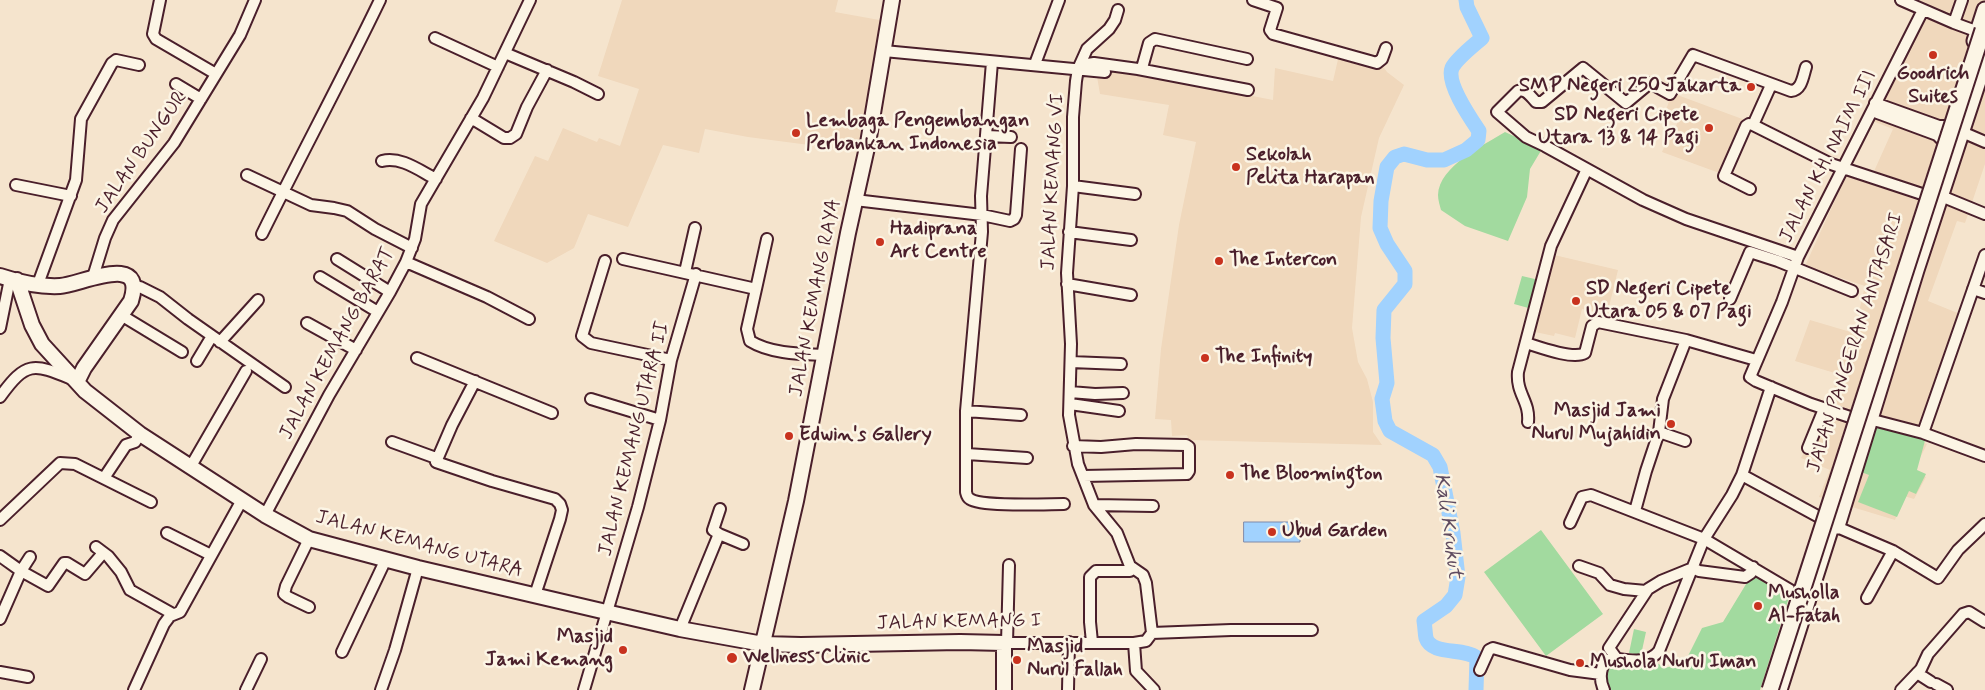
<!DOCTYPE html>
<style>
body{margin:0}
canvas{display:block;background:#f5e4cd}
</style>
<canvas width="1985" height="690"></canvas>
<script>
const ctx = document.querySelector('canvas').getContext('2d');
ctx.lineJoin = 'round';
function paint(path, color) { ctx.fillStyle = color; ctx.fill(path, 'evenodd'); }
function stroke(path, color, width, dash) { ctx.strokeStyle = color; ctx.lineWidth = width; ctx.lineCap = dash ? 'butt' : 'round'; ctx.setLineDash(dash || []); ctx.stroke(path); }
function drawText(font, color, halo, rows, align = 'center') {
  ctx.font = font + ' Mynerve,sans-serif'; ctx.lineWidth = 5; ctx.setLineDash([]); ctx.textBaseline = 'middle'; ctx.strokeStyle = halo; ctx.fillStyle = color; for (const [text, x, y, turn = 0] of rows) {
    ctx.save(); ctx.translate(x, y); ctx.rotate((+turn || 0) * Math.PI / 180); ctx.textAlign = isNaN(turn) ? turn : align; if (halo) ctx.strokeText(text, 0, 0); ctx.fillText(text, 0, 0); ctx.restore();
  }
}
paint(new Path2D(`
 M622,0H838L835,12L885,21L863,152L748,137L705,129L699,153L663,145L628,227L588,214L574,248L547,263L494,241L535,156L548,161L563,128L597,142L599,138L620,146L639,89L598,76Z
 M1897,0H1985V164L1965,223L1957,221L1928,301L1960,314L1916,440L1927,444L1914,470L1926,477L1914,499L1904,496L1895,520L1819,497L1830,470L1801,458L1829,405L1838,374L1795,361L1810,320L1854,333L1865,286L1805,266L1847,174L1871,178L1893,129L1870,120L1924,15Z
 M1339,55L1382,65L1387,72L1404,85L1379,138L1361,217L1352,328L1358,362L1367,379L1373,402V432L1382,445L1189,440L1187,435L1172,436L1171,420L1155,419L1161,349L1179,225L1196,142L1163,135L1169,105L1100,94L1095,65L1273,100L1275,68L1333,81Z
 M1672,93L1745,120L1722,174L1662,152L1669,136L1672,137L1680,115L1666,110Z
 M1550,254L1618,270L1607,315L1582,309L1575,338L1555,333L1554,336L1535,332L1544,293L1541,292Z`), '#f0d8bc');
paint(new Path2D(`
 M1505,132L1542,149L1530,169L1527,197L1508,241L1465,226L1441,210C1440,206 1438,200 1438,195C1439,166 1484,145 1505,132Z
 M1522,276L1539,280L1532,309L1514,304Z
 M1872,421L1926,437L1917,470L1926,474L1916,494L1909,491L1897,517L1858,502L1869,475L1856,470Z
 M1541,530L1603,614L1546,656L1484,572Z
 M1754,571L1790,594L1760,690H1607L1604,676L1607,663L1654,661L1665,668L1685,662L1702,628L1723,622Z
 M1634,629L1646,632L1641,655L1629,653Z`), '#a2da9f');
const water = new Path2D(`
 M1244,522H1300V542H1244Z`);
paint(water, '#a1d2fe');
stroke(water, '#7e8aaa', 1);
stroke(new Path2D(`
 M1466,0L1467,7L1482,38C1474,45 1456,59 1452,68C1446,83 1471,119 1479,131L1478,140L1466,150L1444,160H1427L1404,154L1395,157L1387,167L1381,201L1380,228L1387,244L1405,271V284L1384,310L1383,338L1387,383L1382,399L1385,421L1390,431L1433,455L1440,467L1453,533L1458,577L1455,595L1446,606L1424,621C1425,627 1425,633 1426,638C1432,656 1464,647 1477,658L1476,690`), '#a1d2fe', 15);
const street = new Path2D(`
 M160,0L153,34L156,39L216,74
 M1253,0L1277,8L1270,30L1273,34L1377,63L1382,59L1386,48
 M1901,0L1954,23L1984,34
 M1118,10L1115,20L1109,29L1087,49L1078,69L1076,81L1073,117V186L1067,273L1071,344L1069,415L1078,464L1094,505L1117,533L1130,566L1143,575L1146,583L1152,633
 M1954,23L1962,0
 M435,38L498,67
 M884,51L1105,72
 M505,53L574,82L598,94
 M992,62L981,196L982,232L966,411V492C967,496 967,497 970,499C981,507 1047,504 1064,504
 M1035,64L1059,0
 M1081,65L1094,63L1138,69L1142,68L1149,43L1155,39L1247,59
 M1138,69L1248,90
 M176,84L201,99
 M1875,103L1939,126H1947
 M1872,111L1937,135L1942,140
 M471,118L504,138H510L516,134L527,107L547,70
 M1753,125L1831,164L1925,195
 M1753,125L1771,85
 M1962,132L1985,142
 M986,136L1011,137
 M382,161C401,156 420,171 436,179
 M247,175L311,205L334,208L347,211L375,229L412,248
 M16,185L71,196
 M1073,186L1135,194
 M1750,189L1724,176L1746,126L1749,124L1753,125
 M1941,196L1985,214
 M855,200L982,215L1010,221L1014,219L1016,215L1021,149
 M1069,232L1131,240
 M262,234C301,155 342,79 380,0
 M1798,257L1686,219L1643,200L1545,146L1526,137L1497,112L1518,91C1526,88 1531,97 1536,102H1542L1583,68L1626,103L1650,83L1670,94L1693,55L1791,91C1802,90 1803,76 1806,67
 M337,259L390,292
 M623,259L756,289L747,329L750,341C771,354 801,354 825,355
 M605,261L582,336L591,343L671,360
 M406,262L487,297L529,319
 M685,272L695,228
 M93,277L105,238L113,220L174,143L240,35L255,0
 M320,277L378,312
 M38,284L76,180L81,119L112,63L116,60L139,65
 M1067,284L1131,295
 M134,287H140L160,297L188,319L285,387
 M756,289L767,239
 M1973,289L1985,293
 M1730,299L1750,252L1778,261L1852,291
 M121,315L182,352
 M307,323L356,350
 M0,328L10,279
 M220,342L258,300
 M1526,343C1539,347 1573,360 1585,353L1592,326L1598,322L1686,340L1756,360
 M417,358L552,413
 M197,361L212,336
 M1071,362L1121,364
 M475,381L452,425L436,462L492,481L555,499L560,504L562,510L560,519L535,595
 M1070,392L1095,394L1123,393
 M0,397C26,361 33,363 72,379
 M591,399L660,420
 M1070,404L1119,411
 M966,411L1021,415
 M1853,418L1811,404L1756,381L1750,377L1782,302L1798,257L1923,10
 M1869,419L1923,433L1985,456
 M1528,422C1530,401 1516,394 1518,372L1551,246L1587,169
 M1659,432L1685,441
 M1923,433L1985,255
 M392,442L436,458
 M1073,446L1101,447L1136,444L1186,445L1189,447V471L1187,474L1083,476
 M1808,448L1824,409
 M967,454L1027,458
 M191,466L246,371
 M1742,475L1821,518
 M104,478L126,445L135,442L140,434
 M1094,505L1153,506
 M1635,511L1646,471L1659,432L1663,399L1686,340
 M265,515L329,395L390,292L406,262L415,239L421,204L483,98L530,0
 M0,520L60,463L75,464L151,502
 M1570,523L1582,497L1591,495L1704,539L1797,594
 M1837,527L1893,551L1938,578L1958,550L1985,524
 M167,533L211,555
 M719,534L743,544
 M96,547L108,556L121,572L130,590L173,614
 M0,556L21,571L0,619
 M30,557L21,571L48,586L64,563H67L85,574L103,553
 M1579,566L1599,573L1610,585L1624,589L1646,591
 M1867,598L1893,551
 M309,607L288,597L284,594L286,586L309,539
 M680,629L719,534L713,530L720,509
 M1152,633L1231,630H1312
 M1092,642L1090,622V577L1096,571H1130
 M1004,643H1134L1146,641L1152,633
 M1007,643L1009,565
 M1134,643L1136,671L1154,690
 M342,652L386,559
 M1617,659L1609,648L1648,589L1661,581L1693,568L1699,571L1745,577L1751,573L1753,567
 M1480,670L1489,650L1493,648L1570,670L1601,674
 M0,672L28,677
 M1917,673L1931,682
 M1936,684L1947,690
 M134,690L164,624L170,616L180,612L242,500
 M246,690L261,659
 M381,690L395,650L418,568
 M584,690L638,507L660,420L671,360L696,274
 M1068,690L1069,642
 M1604,690C1599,680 1599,662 1612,658C1628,660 1648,665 1659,651L1704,539L1732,495L1742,475L1771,387
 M1901,690L1921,669L1928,654L1963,614L1969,612L1985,622`);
const secondary = new Path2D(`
 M0,276C18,282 41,287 60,286C80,285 147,251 131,301L84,368L77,382
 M17,280L32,325L42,344L85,391L140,434L265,515L309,539L418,568L619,615L680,629L763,644L801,645L960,642L1004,643V690
 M752,690L796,501L848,233L868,143L892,0`);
const primary = new Path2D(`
 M1975,41L1985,10
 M1837,526L1916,270L1985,60
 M1779,690L1835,514`);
stroke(street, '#4a1f2b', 14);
stroke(secondary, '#4a1f2b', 18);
stroke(primary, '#4a1f2b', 19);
stroke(street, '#fcf5e5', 10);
stroke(secondary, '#fcf5e5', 14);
stroke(primary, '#fcf5e5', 15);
const primaryBridge = new Path2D(`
 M1770,690L1983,30`);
stroke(primaryBridge, '#4a1f2b', 19, []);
stroke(primaryBridge, '#fcf5e5', 15);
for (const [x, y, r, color] of [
 [1933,55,5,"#c8321e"],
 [1751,87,5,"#c8321e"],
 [1709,128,5,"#c8321e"],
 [796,133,5,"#c8321e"],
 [1236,167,5,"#c8321e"],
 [880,242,5,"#c8321e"],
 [1219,261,5,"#c8321e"],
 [1576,301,5,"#c8321e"],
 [1205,358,5,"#c8321e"],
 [1671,424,5,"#c8321e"],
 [789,436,5,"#c8321e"],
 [1230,475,5,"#c8321e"],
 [1272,532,5,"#c8321e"],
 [1758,606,5,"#c8321e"],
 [623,650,5,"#c8321e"],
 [732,658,6,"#c8321e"],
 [1017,660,5,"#c8321e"],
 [1580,663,5,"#c8321e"]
]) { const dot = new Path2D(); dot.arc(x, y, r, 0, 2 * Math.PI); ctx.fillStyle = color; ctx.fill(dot); stroke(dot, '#fcf5e5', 2); }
drawText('bold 20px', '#4a1f2b', '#fcf5e5', [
 ["Goodrich",1933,75,"center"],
 ["Suites",1933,98,"center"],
 ["SMP Negeri 250 Jakarta",1741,87,"right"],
 ["SD Negeri Cipete",1699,116,"right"],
 ["Utara 13 & 14 Pagi",1699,139,"right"],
 ["Lembaga Pengembangan",806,122],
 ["Perbankan Indonesia",806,145],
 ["Sekolah",1246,156],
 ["Pelita Harapan",1246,179],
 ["Hadiprana",890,230],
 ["Art Centre",890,253],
 ["The Intercon",1229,261],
 ["SD Negeri Cipete",1586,290],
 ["Utara 05 & 07 Pagi",1586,313],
 ["The Infinity",1215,358],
 ["Masjid Jami",1661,412,"right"],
 ["Nurul Mujahidin",1661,435,"right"],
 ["Edwin's Gallery",799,436],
 ["The Bloomington",1240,475],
 ["Ubud Garden",1282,532],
 ["Musholla",1768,594],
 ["Al-Fatah",1768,617],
 ["Masjid",613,638,"right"],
 ["Jami Kemang",613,661,"right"],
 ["Masjid",1027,648],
 ["Nurul Fallah",1027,671],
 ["Wellness Clinic",743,658],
 ["Mushola Nurul Iman",1590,663]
], 'left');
drawText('20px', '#4a1f2b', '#fcf5e5', [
 ["JALAN BUNGUR",142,153,-55],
 ["JALAN KH. NAIM III",1829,157,-63],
 ["JALAN KEMANG VI",1054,182,-87],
 ["JALAN KEMANG RAYA",816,298,-79],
 ["JALAN PANGERAN ANTASARI",1856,343,-72],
 ["JALAN KEMANG BARAT",338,344,-61],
 ["JALAN KEMANG UTARA II",635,439,-76],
 ["JALAN KEMANG UTARA",419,545,15],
 ["JALAN KEMANG I",959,623,-1]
]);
drawText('italic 21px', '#604c60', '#fcf5e5', [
 ["Kali Krukut",1447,526,82]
]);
</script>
